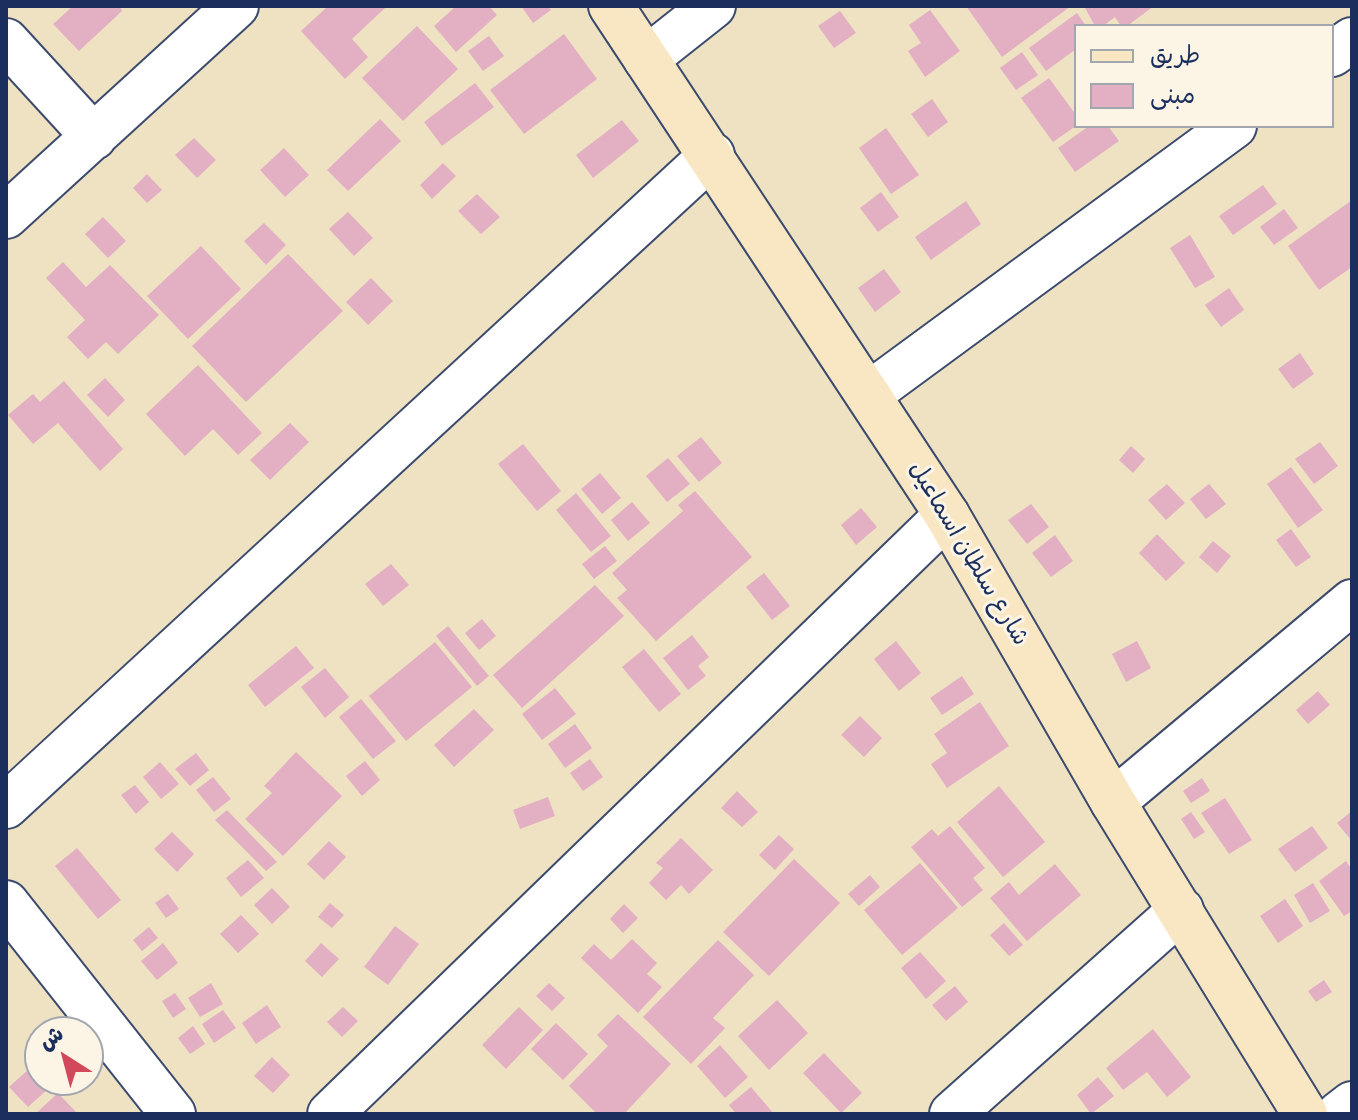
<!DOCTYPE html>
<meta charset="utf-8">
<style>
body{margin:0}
#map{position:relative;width:1358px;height:1120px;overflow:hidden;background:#eee2c3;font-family:Itim,"Playpen Sans Arabic",sans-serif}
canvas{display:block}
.frame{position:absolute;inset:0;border:8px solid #1b2f5e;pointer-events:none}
.legend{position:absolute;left:1074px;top:24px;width:260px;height:104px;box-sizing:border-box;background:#fcf5e5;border:2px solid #a2a6af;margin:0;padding:10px 14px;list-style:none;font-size:24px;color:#1b2f5e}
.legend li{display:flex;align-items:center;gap:16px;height:40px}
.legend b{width:40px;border:2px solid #a2a6af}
.north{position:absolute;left:24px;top:1016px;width:80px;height:80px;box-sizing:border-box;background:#fcf5e5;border:2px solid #a2a6af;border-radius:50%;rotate:324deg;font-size:22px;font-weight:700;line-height:32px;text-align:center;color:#1b2f5e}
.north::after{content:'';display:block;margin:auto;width:28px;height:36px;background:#d1495b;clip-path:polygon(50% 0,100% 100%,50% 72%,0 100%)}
</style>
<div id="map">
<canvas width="1358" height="1120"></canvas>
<div class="frame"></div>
<ul class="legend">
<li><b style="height:10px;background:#f9e7c3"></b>طريق</li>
<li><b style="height:22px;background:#e3afc3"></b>مبنى</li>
</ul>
<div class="north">ش</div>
</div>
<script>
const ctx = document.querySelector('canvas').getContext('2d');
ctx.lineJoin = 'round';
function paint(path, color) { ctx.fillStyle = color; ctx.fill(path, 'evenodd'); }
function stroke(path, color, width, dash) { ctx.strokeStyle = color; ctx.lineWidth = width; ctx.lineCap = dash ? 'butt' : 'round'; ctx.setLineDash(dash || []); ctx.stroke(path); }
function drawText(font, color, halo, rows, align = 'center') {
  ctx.font = font + ' Itim,"Playpen Sans Arabic",sans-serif'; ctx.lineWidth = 6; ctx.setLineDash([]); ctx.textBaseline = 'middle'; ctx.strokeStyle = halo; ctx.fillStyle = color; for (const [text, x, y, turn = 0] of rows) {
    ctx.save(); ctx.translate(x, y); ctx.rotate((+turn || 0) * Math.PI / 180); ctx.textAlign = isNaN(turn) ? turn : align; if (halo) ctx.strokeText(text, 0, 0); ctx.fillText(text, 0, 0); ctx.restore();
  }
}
paint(new Path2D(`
 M73,6H120L122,11L79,51L53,24Z
 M328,6L385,8L352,39L368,57L345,79L301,31Z
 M456,6H489L497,15L456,52L434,26Z
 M521,6H548L551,10L533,23Z
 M966,6H1071L1002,57Z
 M1084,6H1154L1127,26H1121L1115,17L1103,26H1095Z
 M930,10L960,51L925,77L908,51L921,43L909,25Z
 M840,11L856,33L834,48L818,26Z
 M1077,13L1086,26H1076V49L1046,71L1029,48Z
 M417,26L458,69L403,121L362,78Z
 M564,34L597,79L524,134L490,90Z
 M489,36L504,56L483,71L468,51Z
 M1022,52L1038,75L1016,90L1000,68Z
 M1049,78L1076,115V126L1053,142L1021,98Z
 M475,83L494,107L442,146L424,122Z
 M932,99L948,122L928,137L911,114Z
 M380,119L401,141L348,191L327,170Z
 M622,120L639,141L593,178L576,155Z
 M1089,126H1108L1119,141L1075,172L1058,148Z
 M886,128L919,175L891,194L859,148Z
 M194,138L216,160L197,178L175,155Z
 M284,148L309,175L285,197L260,170Z
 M443,163L456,176L432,199L420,185Z
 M147,174L162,190L147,203L133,188Z
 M1263,185L1277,204L1233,235L1219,216Z
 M881,192L899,217L878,232L860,208Z
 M477,194L500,217L481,234L458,211Z
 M1352,200V267L1319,290L1288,246Z
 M966,201L981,224L931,260L915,237Z
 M1284,209L1298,228L1274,245L1260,227Z
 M348,212L373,238L354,256L329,229Z
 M103,217L126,241L108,258L85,234Z
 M264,223L286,245L266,265L244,241Z
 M1190,235L1215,277L1195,288L1170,248Z
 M201,246L241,289L188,339L147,296Z
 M288,254L343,311L246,402L192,346Z
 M63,262L86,287L110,265L159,315L118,354L106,342L88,359L67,337L85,320L46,278Z
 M884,269L901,292L875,312L858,288Z
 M371,278L393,301L368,325L346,302Z
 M1229,288L1244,310L1221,327L1205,305Z
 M1300,353L1314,374L1293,389L1278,369Z
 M198,365L262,433L238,455L213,429L185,456L146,414Z
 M105,378L125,400L108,417L87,395Z
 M64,381L123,449L100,471L58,423L33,444L8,415L33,394L40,402Z
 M290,423L309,442L270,480L250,460Z
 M701,437L722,463L699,482L677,456Z
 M1320,442L1338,466L1314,484L1295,459Z
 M523,444L561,491L537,511L498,464Z
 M1131,446L1145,459L1133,473L1119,460Z
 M668,458L690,484L667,502L646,476Z
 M1291,467L1323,510L1298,528L1267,484Z
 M600,473L621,498L602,514L581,489Z
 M1167,484L1185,503L1166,520L1148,500Z
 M1209,484L1226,504L1206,519L1190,499Z
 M695,491L752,557L656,641L617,598L627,590L612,573L683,511L678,505Z
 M576,493L611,536L591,552L556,510Z
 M632,502L650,523L628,541L611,520Z
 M1031,504L1049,527L1027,544L1008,520Z
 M861,508L877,527L856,545L841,525Z
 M1291,529L1311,557L1296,567L1276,540Z
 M1157,534L1185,563L1166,581L1139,553Z
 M1055,535L1073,561L1051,577L1032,553Z
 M1213,541L1231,556L1217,573L1199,557Z
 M605,546L617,561L594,579L582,564Z
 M391,564L409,585L383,606L365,584Z
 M764,573L790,606L772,620L746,587Z
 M595,585L624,616L522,708L493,675Z
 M482,619L496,636L479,650L465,633Z
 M448,626L489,676L477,686L436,636Z
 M692,635L709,657L698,666L706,676L688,690L663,658Z
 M896,641L921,673L899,691L874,659Z
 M1137,641L1151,668L1126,682L1112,654Z
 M435,642L472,687L406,741L369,696Z
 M296,646L314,668L265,707L248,685Z
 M644,649L681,694L659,712L622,667Z
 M325,668L349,697L325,718L301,687Z
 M962,676L974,694L942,715L930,698Z
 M555,688L576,714L542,740L522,714Z
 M1318,691L1330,705L1308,724L1296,710Z
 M361,699L396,741L373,759L339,717Z
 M980,702L1009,746L947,788L931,764L947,753L934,734Z
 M474,709L494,730L454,767L434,745Z
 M860,716L882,738L864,757L841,735Z
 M575,724L592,748L565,768L548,744Z
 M296,752L342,796L283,856L245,819L272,793L264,786Z
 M196,753L209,770L190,786L175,769Z
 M590,759L603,777L583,791L570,773Z
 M365,761L380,780L362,796L346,776Z
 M160,762L179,784L161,799L143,777Z
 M213,777L231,799L214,812L196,790Z
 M1202,778L1210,791L1191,803L1183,791Z
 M135,785L149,802L136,814L121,795Z
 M999,786L1045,842L1003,877L957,822Z
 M737,791L758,812L742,827L721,808Z
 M548,797L555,816L520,829L513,810Z
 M1225,798L1252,840L1229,854L1201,813Z
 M227,810L277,862L266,871L215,820Z
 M1352,811V841L1337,823Z
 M1191,812L1205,832L1194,839L1181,819Z
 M950,826L985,868L973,878L983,890L962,907L911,847L932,829L938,836Z
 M1312,826L1328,848L1295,872L1278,849Z
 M172,832L194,854L177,872L154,849Z
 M779,835L794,849L775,870L759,855Z
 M681,838L713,870L689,894L681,885L666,900L649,883L663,868L656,863Z
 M329,841L346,857L324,880L307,864Z
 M77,848L121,900L98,919L55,866Z
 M794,859L840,903L769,976L723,932Z
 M248,860L264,878L241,897L226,878Z
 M1346,861L1352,870V911L1344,916L1319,881Z
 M920,863L958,908L902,955L864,910Z
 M1055,864L1081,895L1027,941L990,898L1009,882L1019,895Z
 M870,875L880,887L859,906L848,894Z
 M1313,883L1330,911L1310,923L1294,895Z
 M272,888L290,907L272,924L254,905Z
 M168,894L179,909L166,918L155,903Z
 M1285,899L1303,926L1278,943L1260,916Z
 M330,903L344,915L332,928L318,917Z
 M624,904L638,918L623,933L610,919Z
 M241,915L259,934L238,953L220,934Z
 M1004,923L1023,945L1009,956L990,935Z
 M395,926L419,944L388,985L364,967Z
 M149,927L158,938L142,951L133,940Z
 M632,939L657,963L647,974L662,987L638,1013L581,958L594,944L611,960Z
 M718,940L754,975L713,1018L725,1028L691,1064L643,1017Z
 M163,943L178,963L157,980L141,961Z
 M321,943L339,959L322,977L305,961Z
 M920,952L946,981L926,999L901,968Z
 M1324,980L1332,992L1316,1002L1308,991Z
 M211,983L223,1004L200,1017L188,998Z
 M549,983L565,998L552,1011L536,996Z
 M955,986L968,1002L946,1021L932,1005Z
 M175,993L186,1009L173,1018L162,1001Z
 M777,1000L808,1033L769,1070L738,1036Z
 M267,1005L281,1027L256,1044L242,1023Z
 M343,1007L358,1021L342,1037L327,1022Z
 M519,1007L543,1030L506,1069L482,1045Z
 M223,1010L236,1028L214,1043L202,1024Z
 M618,1014L671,1064L624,1114H597L569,1086L608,1046L597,1035Z
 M556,1023L588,1054L563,1080L531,1049Z
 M193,1026L205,1044L190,1054L178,1038Z
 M1153,1029L1191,1077L1167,1097L1147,1072L1123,1090L1106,1068Z
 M720,1045L748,1077L725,1098L697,1066Z
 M824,1053L862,1093L841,1113L803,1073Z
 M272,1057L290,1075L273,1093L254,1076Z
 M30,1068L48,1089L28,1107L9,1087Z
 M1098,1077L1114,1096L1091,1114L1077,1095Z
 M751,1087L774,1114H736L729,1105Z
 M58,1093L78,1114H35Z`), '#e3afc3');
const street = new Path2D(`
 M6,41L94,137
 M1332,54L1352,40
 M646,59L713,6
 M6,216L236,6
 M869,394L1234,126
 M1113,802L1352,602
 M6,806L712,155
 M6,903L173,1114
 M330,1114L947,515
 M952,1114L1181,910
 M1339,1114L1352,1104`);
const secondary = new Path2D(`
 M611,6L947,515L1113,802L1305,1114`);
stroke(street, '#3b4a6d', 48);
stroke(secondary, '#3b4a6d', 48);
stroke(street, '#fff', 44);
stroke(secondary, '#f9e7c3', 44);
drawText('24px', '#1b2f5e', '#fcf5e5', [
 ["شارع سلطان اسماعيل",968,554,59]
]);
</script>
